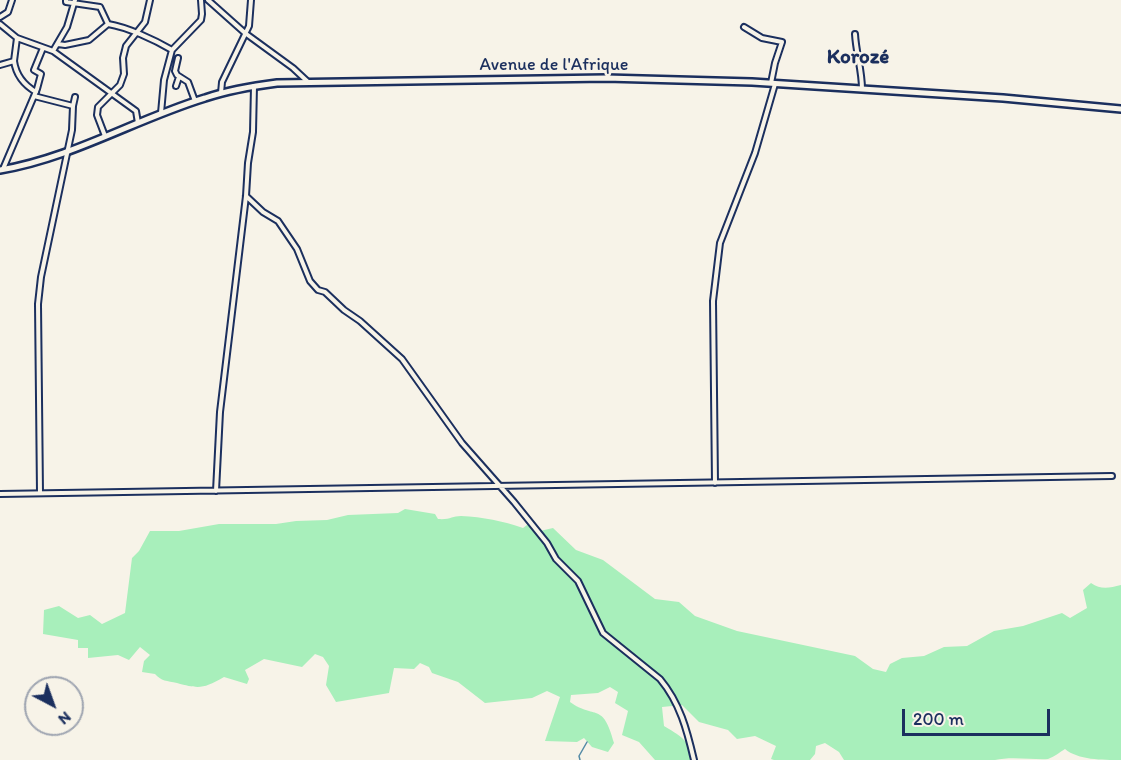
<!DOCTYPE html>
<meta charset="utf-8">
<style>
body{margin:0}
#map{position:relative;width:1121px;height:760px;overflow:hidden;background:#f7f3e8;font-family:Itim,sans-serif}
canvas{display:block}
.north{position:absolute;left:24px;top:676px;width:60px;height:60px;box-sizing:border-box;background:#f7f3e8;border:2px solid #9fa5b1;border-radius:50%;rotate:139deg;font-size:16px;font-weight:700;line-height:24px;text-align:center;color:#1b2f5e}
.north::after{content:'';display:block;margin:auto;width:21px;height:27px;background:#1b2f5e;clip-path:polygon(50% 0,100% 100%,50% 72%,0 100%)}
.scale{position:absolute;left:902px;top:709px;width:148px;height:27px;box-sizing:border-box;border:3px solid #1b2f5e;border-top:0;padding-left:8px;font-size:18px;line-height:21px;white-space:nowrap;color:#1b2f5e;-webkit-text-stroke:4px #f7f3e8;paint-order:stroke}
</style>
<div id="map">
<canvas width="1121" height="760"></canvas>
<div class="north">N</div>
<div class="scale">200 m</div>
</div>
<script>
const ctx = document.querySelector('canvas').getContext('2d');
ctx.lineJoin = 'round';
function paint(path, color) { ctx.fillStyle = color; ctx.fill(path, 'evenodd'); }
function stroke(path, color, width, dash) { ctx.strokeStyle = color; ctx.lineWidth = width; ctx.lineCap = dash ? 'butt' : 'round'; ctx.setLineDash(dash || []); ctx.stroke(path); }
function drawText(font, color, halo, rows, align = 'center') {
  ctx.font = font + ' Itim,sans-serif'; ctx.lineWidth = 5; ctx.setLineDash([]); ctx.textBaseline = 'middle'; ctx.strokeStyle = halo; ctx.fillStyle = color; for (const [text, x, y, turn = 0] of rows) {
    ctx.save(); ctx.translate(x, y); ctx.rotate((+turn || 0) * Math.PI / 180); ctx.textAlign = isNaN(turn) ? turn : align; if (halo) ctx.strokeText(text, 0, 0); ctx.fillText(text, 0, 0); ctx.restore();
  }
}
paint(new Path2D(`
 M405,509L435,514L438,519C450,520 452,516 461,516C483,517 503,521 523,528L531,522L540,531L553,528L576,550L603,560L655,599L679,602L695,616L737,631L855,656L873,669L886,672L890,664L902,658L924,656L944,647L967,646L994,631L1023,626L1062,613L1070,618L1087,608L1083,590L1091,583C1101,590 1109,588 1121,585V760C1102,760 1078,760 1065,749C1060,752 1054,757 1048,759C1034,760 1011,756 995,760H844L839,752L825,743L816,746L815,754L810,760H774L771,759L776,746L755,736L737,739L728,730L699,722L682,705L662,707L664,726C677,734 694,742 690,760H655L639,742L622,735L628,711L615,703L618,692L610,687L598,693L571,695L570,702C595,720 603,701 614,743L608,752L592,747L584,738L577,742L545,741L560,697L547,691L532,698L485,703L458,682L432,673L429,667L420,663L414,669L394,668L389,693L336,702L326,685L329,666L323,657L315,654L302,667L264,659L245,670L249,679L247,684L224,677C203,689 199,689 177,683C167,681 161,681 155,674L142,672L144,661L150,655L140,647L129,660L118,655L88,658V648H78V640L43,634L44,610L59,606L78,618L90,615L102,624L125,613L132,558L139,551L150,531H179L219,524H276L296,521L327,520L348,515L398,513Z`), '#a8efbb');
stroke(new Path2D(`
 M580,760L579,756L587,742`), '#538aa6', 1.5);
const minor = new Path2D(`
 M66,0V2L100,7L108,24
 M208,0L245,33L293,68L308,82
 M0,17L8,12L12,0
 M0,24L17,38L53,51L136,111L138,123
 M744,27L762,38L782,42L775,63L771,83
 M855,34C856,53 862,70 862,89
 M58,44L65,45L89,40L108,24C127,27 155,40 172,50
 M53,51L67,27L75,0
 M178,58L175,71L177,75L188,82L195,101
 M14,61C16,75 24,85 36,92
 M0,65L14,61L17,38
 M176,86L179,77
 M221,93L222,82L249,26L251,0
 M34,96L73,106L72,130L41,277L38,304L40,493
 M73,106L75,97
 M161,113L164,80L172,50L201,20L202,14L201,0
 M105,136L97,115L98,107L120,85L124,74L123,58L126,46L145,22L150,0
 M3,169L37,89L41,74L34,70L43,48
 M246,196L263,212L278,221L297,249L310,281L318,290L325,292L344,310L360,321L402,359L462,443L514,502L547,543L556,559L578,581L603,633L660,679C680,703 687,730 694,760
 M715,483L713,301L720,243L755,153L775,84
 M216,491L220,412L246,196L248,163L253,132L254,86
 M0,494L1112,476`);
const secondary = new Path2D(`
 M0,170C72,158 136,119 205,98C229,90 253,86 277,83L606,78L752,82L1003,98L1121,109`);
stroke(minor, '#1b2f5e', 8);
stroke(secondary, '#1b2f5e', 10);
stroke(minor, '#f7f3e8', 4);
stroke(secondary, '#f7f3e8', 5);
drawText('18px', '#1b2f5e', '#f7f3e8', [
 ["Avenue de l'Afrique",554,65]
]);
drawText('bold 21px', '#1b2f5e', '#f7f3e8', [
 ["Korozé",858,58]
]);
</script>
